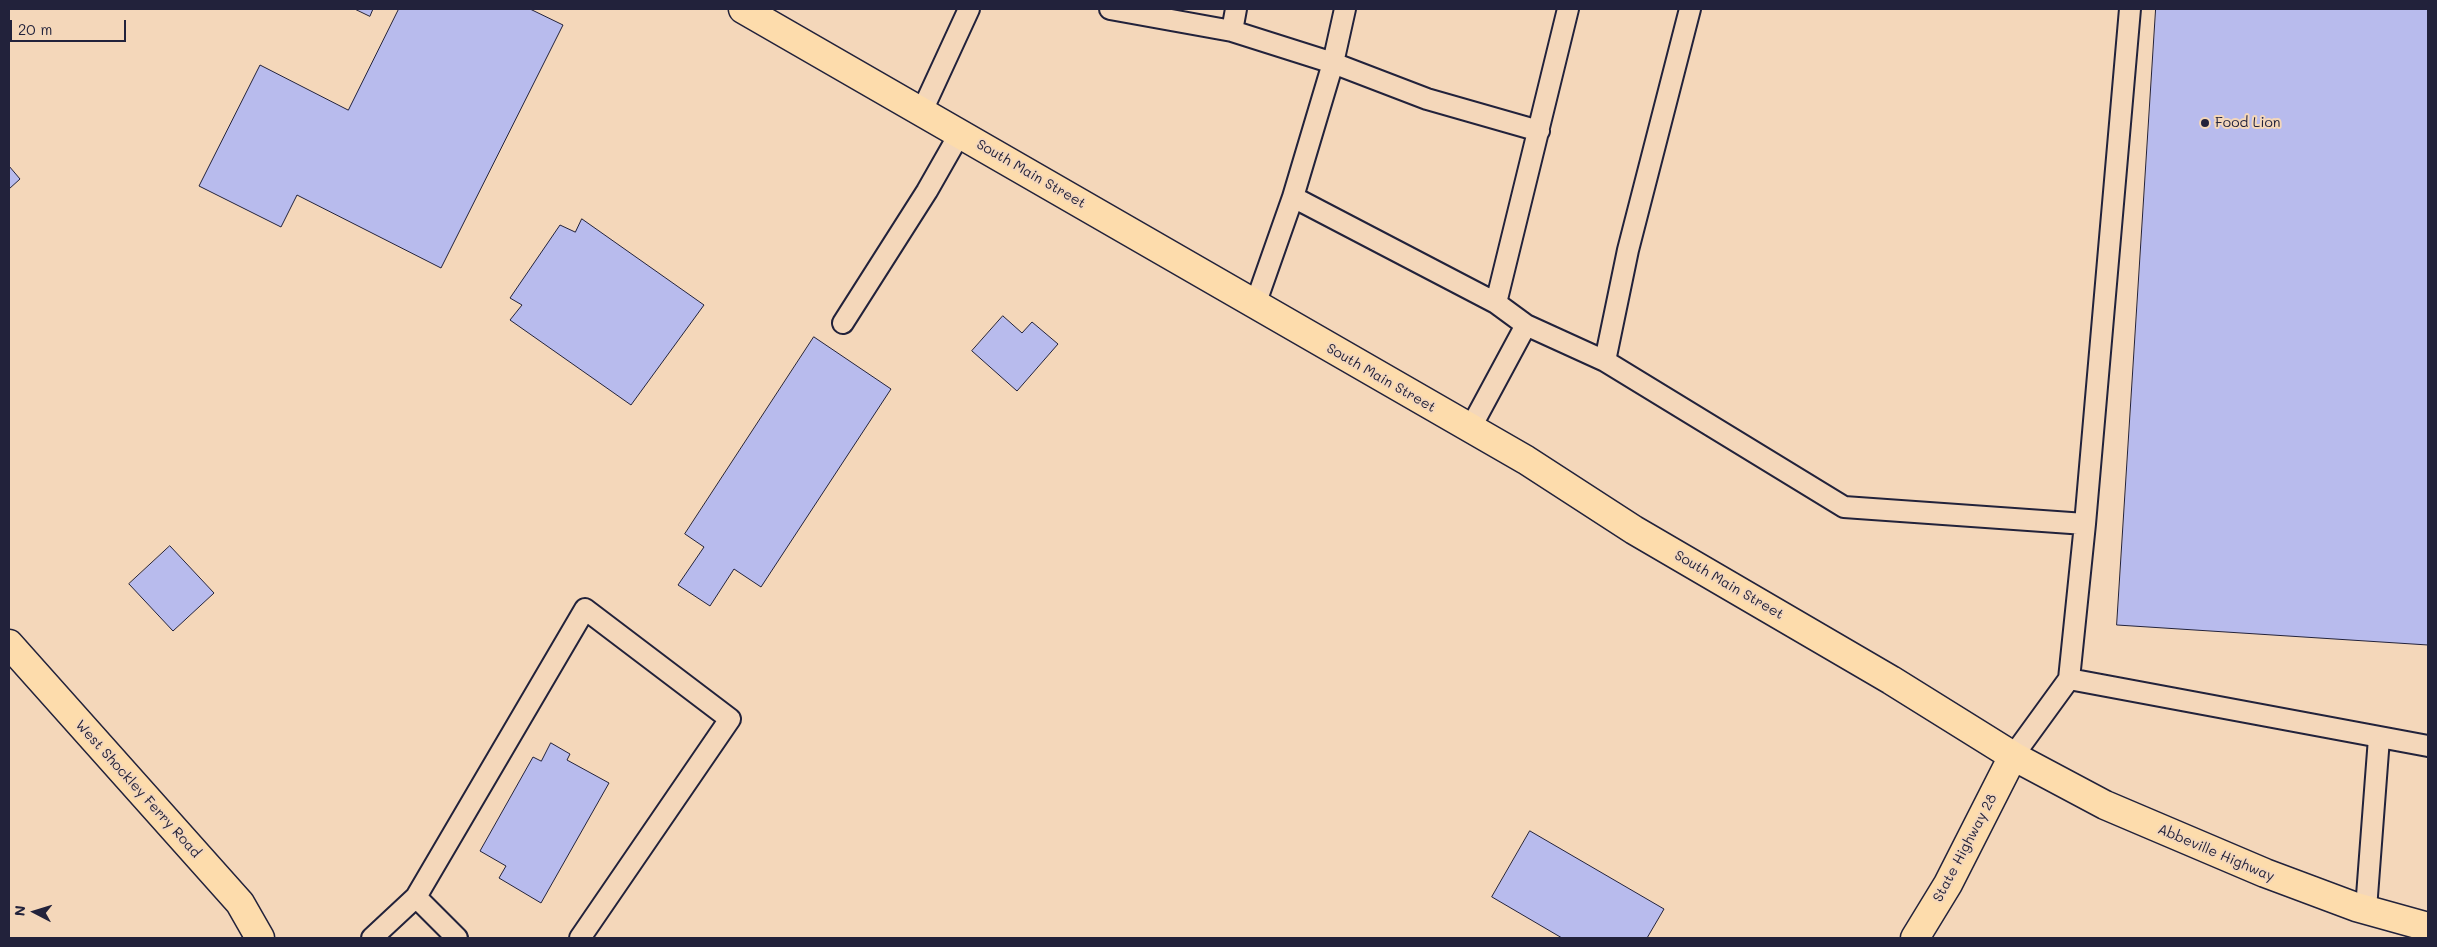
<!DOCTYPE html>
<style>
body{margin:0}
#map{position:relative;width:2437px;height:947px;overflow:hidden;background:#f4d7ba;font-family:Mali,sans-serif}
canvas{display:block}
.frame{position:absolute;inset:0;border:10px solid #22223b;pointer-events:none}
.north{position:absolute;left:10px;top:887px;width:50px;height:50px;-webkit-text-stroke:4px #f4d7ba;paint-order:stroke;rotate:275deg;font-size:14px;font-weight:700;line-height:20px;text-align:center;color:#22223b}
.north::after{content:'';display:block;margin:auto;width:18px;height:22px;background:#22223b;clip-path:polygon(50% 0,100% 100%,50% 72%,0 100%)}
.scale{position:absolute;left:10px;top:20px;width:116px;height:22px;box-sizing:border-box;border:2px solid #22223b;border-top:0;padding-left:6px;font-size:15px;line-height:18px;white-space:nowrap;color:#22223b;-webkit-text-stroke:4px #f4d7ba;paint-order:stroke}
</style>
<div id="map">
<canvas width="2437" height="947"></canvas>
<div class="frame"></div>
<div class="north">N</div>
<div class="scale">20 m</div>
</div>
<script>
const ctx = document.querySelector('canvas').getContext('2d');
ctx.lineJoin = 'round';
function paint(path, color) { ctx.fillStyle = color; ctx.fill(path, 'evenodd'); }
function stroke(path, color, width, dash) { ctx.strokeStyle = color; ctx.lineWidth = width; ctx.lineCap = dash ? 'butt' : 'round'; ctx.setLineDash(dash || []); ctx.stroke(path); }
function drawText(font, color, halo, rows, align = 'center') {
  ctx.font = font + ' Mali,sans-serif'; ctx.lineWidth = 4; ctx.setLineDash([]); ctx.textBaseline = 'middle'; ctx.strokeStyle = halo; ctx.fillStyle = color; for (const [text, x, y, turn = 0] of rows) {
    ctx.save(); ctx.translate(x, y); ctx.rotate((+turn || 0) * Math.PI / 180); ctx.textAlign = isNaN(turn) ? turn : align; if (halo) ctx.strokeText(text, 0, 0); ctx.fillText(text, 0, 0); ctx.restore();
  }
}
const building = new Path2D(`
 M355,9H373L370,16Z
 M399,9H530L563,25L441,268L297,195L281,227L199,186L260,65L348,110Z
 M2156,9H2428V645L2117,625Z
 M9,166L20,179L9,189Z
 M582,219L704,305L631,405L510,320L522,305L510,298L560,225L575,232Z
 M1003,316L1022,333L1032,322L1058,344L1017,391L972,351Z
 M814,337L891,389L761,587L734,569L710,606L678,585L704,547L685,534Z
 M170,546L214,593L173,631L129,584Z
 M551,743L570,754L567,760L609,783L541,903L499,878L506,866L480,851L533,757L541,761Z
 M1530,831L1664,909L1647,938H1562L1492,897Z`);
paint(building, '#b8bbed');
stroke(building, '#22223b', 1);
const lane = new Path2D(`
 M1110,9L1232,31L1333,63L1293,197L1496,303L1526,325L1605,361L1844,507L2085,524L2069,679L2013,756
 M1345,9L1333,63L1427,99L1539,131
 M1232,31L1236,9
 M922,111L969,9
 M1496,303L1568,9
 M1255,305L1293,197
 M843,323L927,191L960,133
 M1605,361L1628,250L1690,9
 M1470,429L1526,325
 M2085,524L2130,9
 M2069,679L2428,746
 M416,897L457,938
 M2366,909L2379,738
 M372,938L416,897L585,609L730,719L580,938`);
const primary = new Path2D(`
 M743,9L1526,460L1634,530L1891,680L2013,756L2105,805L2265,873L2356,907L2428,927
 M1915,938L1948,884L2013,756`);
const highway = new Path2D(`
 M9,644L240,903L260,938`);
stroke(lane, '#22223b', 24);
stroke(primary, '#22223b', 31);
stroke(highway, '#22223b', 31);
stroke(lane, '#f4d7ba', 20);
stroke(primary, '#fddcac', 28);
stroke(highway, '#fddcac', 28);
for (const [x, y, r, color] of [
 [2205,123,5,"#22223b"]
]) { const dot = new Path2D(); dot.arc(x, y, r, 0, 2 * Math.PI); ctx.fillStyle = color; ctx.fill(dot); stroke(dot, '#f4d7ba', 2); }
drawText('14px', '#22223b', '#f4d7ba', [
 ["Food Lion",2215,123]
], 'left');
drawText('14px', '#22223b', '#f4d7ba', [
 ["South Main Street",1031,174,30],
 ["South Main Street",1381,378,30],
 ["South Main Street",1729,585,30],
 ["West Shockley Ferry Road",138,789,48],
 ["State Highway 28",1965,848,-62],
 ["Abbeville Highway",2216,853,23]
]);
</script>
